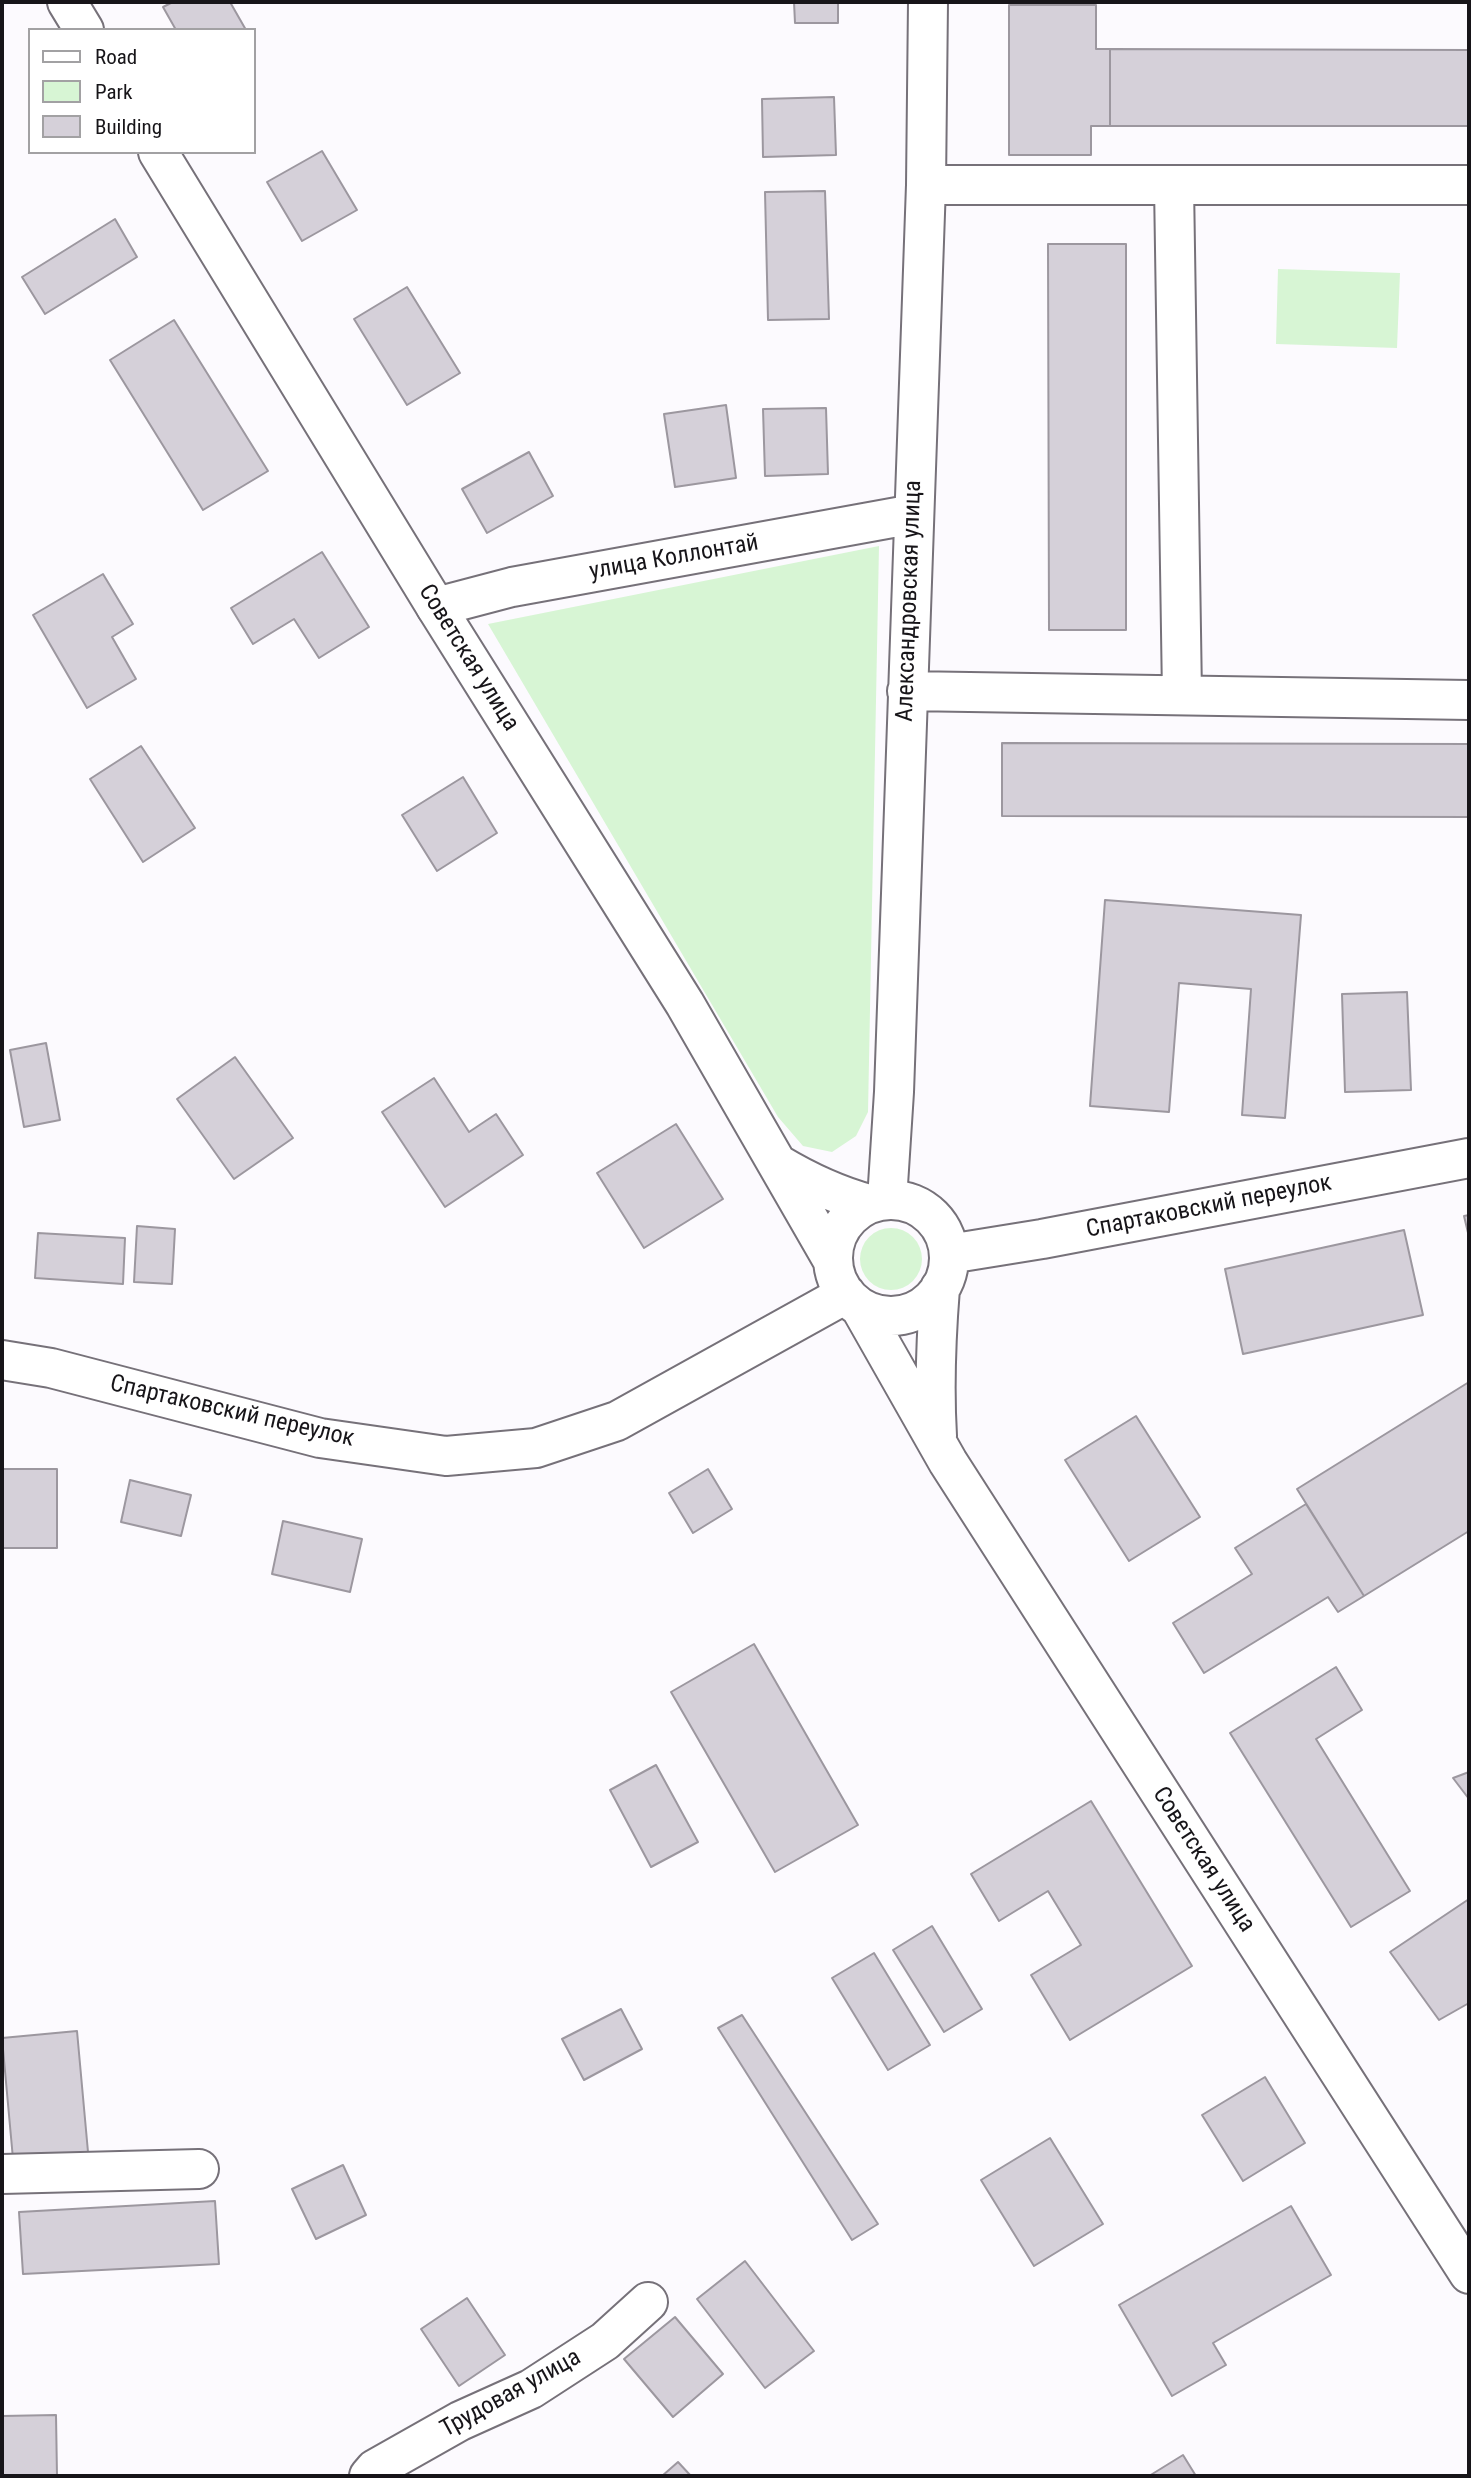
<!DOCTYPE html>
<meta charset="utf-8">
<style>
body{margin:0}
#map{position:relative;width:1471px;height:2478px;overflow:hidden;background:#fcfafe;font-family:"Roboto Condensed",sans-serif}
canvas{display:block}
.frame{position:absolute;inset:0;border:4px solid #171519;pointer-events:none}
.legend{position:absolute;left:28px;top:28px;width:228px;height:126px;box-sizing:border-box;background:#fff;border:2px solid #a2a1a3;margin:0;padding:9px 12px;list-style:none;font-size:21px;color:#171519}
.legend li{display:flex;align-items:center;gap:14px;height:35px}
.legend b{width:35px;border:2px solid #a2a1a3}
</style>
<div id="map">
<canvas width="1471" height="2478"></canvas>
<div class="frame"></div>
<ul class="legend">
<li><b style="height:9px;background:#fff"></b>Road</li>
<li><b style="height:19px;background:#d7f5d4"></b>Park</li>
<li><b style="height:19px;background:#d5d0d9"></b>Building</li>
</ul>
</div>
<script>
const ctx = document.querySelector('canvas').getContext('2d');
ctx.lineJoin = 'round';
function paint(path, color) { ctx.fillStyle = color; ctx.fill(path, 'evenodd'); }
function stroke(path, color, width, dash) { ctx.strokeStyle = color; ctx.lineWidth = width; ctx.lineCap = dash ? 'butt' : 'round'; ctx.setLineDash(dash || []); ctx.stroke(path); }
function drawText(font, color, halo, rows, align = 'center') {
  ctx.font = font + ' "Roboto Condensed",sans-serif'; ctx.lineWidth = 5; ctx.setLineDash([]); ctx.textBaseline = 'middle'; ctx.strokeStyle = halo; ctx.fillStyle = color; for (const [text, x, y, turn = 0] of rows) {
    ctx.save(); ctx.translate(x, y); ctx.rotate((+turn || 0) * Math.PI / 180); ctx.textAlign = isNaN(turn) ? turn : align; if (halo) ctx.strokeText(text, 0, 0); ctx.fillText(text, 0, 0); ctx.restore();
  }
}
paint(new Path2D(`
 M1278,269L1400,273L1397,348L1276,344Z
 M879,546L868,1112L856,1136L832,1152L803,1146L778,1117L488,624Z
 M860 1259a31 31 0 1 1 62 0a31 31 0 1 1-62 0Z`), '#d7f5d4');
const building = new Path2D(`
 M173,2H230L246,30H176L163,7Z
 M794,2H838V23H795Z
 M1009,5H1096V49H1110V126H1091V155H1009Z
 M1110,49L1469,50V126H1110Z
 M834,97L836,155L763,157L762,99Z
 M322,151L357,210L302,241L267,182Z
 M825,191L829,319L768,320L765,192Z
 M115,219L137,257L45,314L22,277Z
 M1048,244H1126V630H1049Z
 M407,287L460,373L407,405L354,319Z
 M174,320L268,471L203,510L110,360Z
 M726,405L736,478L675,487L664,414Z
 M826,408L828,474L765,476L763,409Z
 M529,452L553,496L487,533L462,489Z
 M322,552L369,627L319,658L294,619L253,644L231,608Z
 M103,574L133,624L112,637L136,679L87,708L33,615Z
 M1002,743L1469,744V817L1002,816Z
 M141,746L195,828L143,862L90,779Z
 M463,777L497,833L437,871L402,815Z
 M1105,900L1301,915L1285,1118L1242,1115L1251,989L1179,983L1169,1112L1090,1106Z
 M1407,992L1411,1090L1345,1092L1342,994Z
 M46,1043L60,1120L24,1127L10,1050Z
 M235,1057L293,1138L234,1179L177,1099Z
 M434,1078L469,1132L496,1114L523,1155L445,1207L382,1112Z
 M676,1124L723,1199L644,1248L597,1173Z
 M1469,1215V1237L1464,1216Z
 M137,1226L175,1229L172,1284L134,1282Z
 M1404,1230L1423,1315L1243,1354L1225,1269Z
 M38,1233L125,1238L123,1284L35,1278Z
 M1469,1382V1531L1364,1596L1297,1489Z
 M1136,1416L1200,1517L1129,1561L1065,1460Z
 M2,1469H57V1548H2Z
 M708,1469L732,1509L693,1533L669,1493Z
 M130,1480L191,1495L181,1536L121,1522Z
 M1306,1504L1364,1596L1338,1612L1328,1597L1204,1673L1173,1623L1252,1574L1235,1548Z
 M283,1521L362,1539L350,1592L272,1574Z
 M754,1644L858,1825L775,1872L671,1692Z
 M1336,1667L1362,1710L1316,1739L1410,1891L1351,1927L1230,1733Z
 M656,1765L698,1842L651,1867L610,1790Z
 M1469,1772V1799L1453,1778Z
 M1091,1801L1192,1966L1070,2040L1031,1975L1081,1945L1048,1891L999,1921L971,1874Z
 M1469,1899V2003L1439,2020L1390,1952Z
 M932,1926L982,2009L944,2032L893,1950Z
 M874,1953L930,2045L888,2070L832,1978Z
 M621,2009L642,2049L584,2080L562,2039Z
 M742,2015L878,2224L852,2240L718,2028Z
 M77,2031L88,2152L13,2159L2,2038Z
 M1265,2077L1305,2143L1243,2181L1202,2115Z
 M1050,2138L1103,2224L1034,2266L981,2180Z
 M343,2165L366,2215L316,2239L292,2189Z
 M215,2201L219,2264L23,2274L19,2212Z
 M1291,2206L1331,2275L1213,2343L1226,2365L1172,2396L1119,2305Z
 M745,2261L814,2351L765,2388L697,2299Z
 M467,2298L505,2355L459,2386L421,2329Z
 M675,2317L723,2374L673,2417L624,2359Z
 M56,2415L57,2476H2V2416Z
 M1183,2455L1196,2476H1149Z
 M678,2462L691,2476H662Z`);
paint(building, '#d5d0d9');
stroke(building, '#9c979f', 2);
const minor = new Path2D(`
 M926,185H1469
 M1174,185L1182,695
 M436,607L512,587L914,514
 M907,691L1469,700
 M887,1200L894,1092L926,185L928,2
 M2,2174L199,2169
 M369,2476L375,2469L460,2421L531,2389L605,2341L648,2302`);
const major = new Path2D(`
 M67,2L84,30
 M158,152L436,607L685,1004L833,1261
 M778,1164C808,1182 836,1195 869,1204
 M833 1258a58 58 0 1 1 116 0a58 58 0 1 1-116 0Z
 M949,1254L1042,1239L1469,1158
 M860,1307L948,1462L1469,2274
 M2,1360L51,1368L320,1438L446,1456L536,1448L617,1421L846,1294
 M937,1436C934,1386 936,1338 940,1288`);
stroke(minor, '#767179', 42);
stroke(major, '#767179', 42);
stroke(minor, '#fff', 38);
stroke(major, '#fff', 38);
drawText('24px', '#171519', '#fff', [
 ["улица Коллонтай",674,558,-10],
 ["Александровская улица",910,601,-88],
 ["Советская улица",468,658,58],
 ["Спартаковский переулок",1209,1207,-11],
 ["Спартаковский переулок",232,1412,13],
 ["Советская улица",1203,1860,57],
 ["Трудовая улица",511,2394,-29]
]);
</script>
